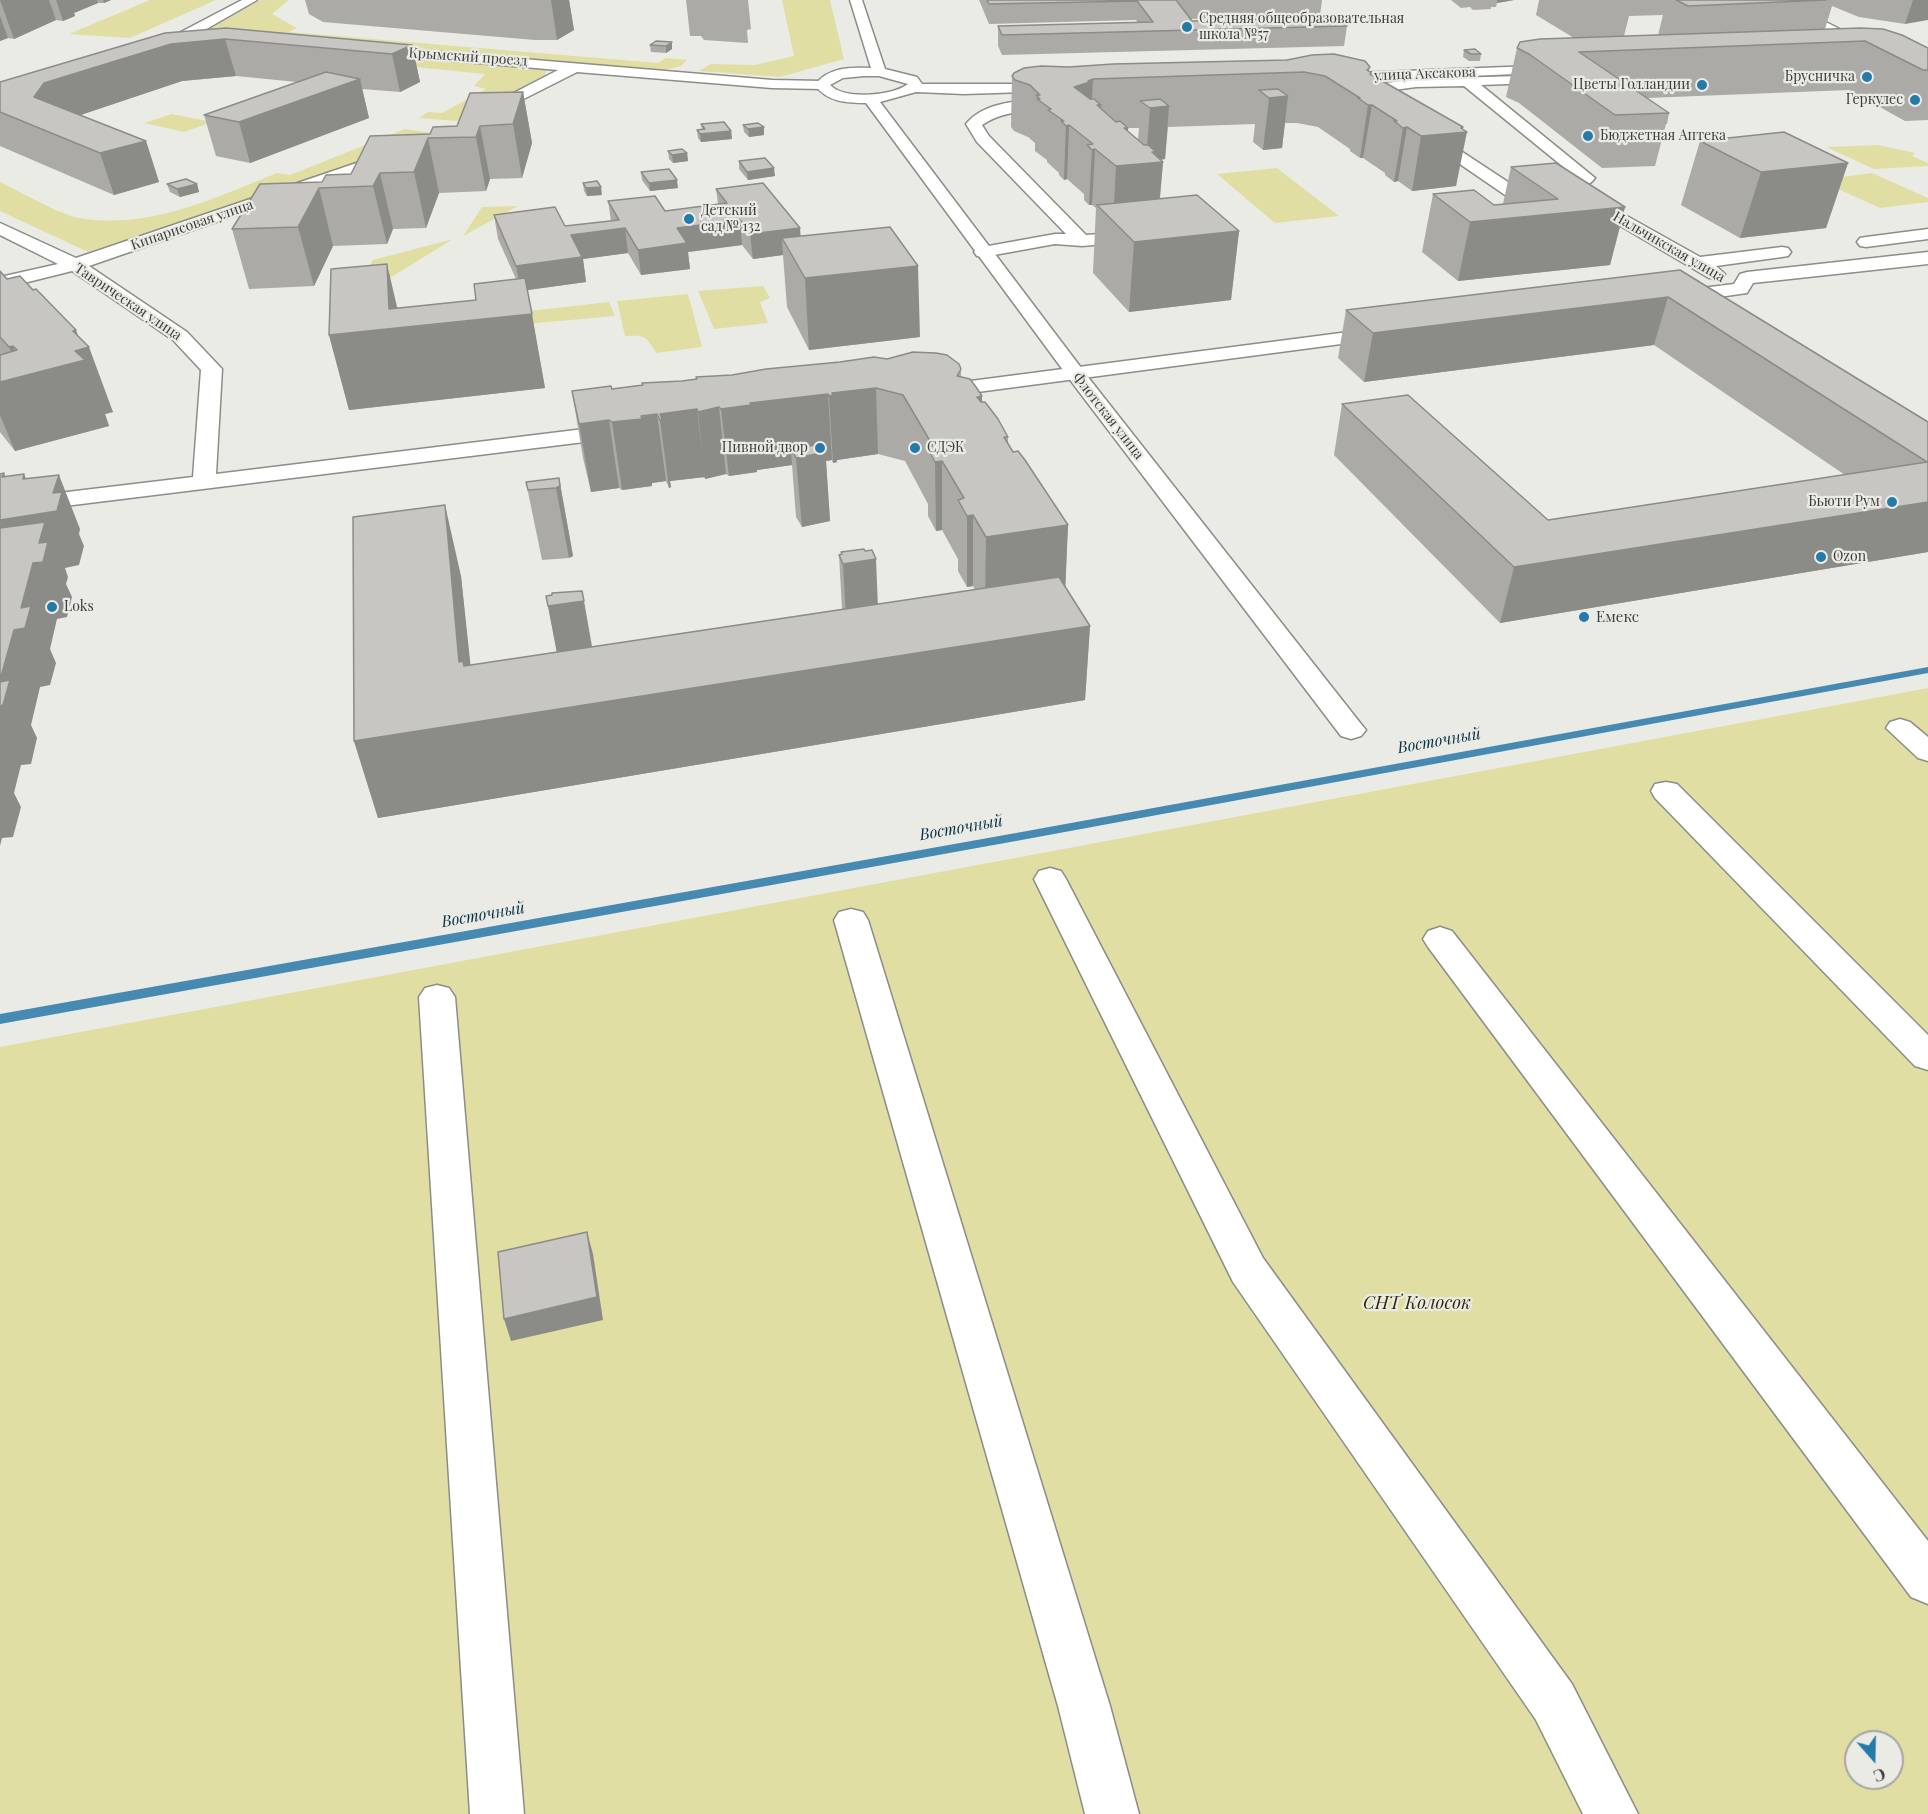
<!DOCTYPE html>
<meta charset="utf-8">
<style>
body{margin:0}
#map{position:relative;width:1928px;height:1814px;overflow:hidden;background:#ebebe6;font-family:"Playfair Display",serif}
canvas{display:block}
.north{position:absolute;left:1844px;top:1730px;width:60px;height:60px;box-sizing:border-box;background:#ebebe6;border:2px solid #a5a5a2;border-radius:50%;rotate:160deg;font-size:16px;font-weight:700;line-height:24px;text-align:center;color:#3c3c3b}
.north::after{content:'';display:block;margin:auto;width:21px;height:27px;background:#247aa9;clip-path:polygon(50% 0,100% 100%,50% 72%,0 100%)}
</style>
<div id="map">
<canvas width="1928" height="1814"></canvas>
<div class="north">С</div>
</div>
<script>
const ctx = document.querySelector('canvas').getContext('2d');
ctx.lineJoin = 'round';
function paint(path, color) { ctx.fillStyle = color; ctx.fill(path, 'evenodd'); }
function stroke(path, color, width, dash) { ctx.strokeStyle = color; ctx.lineWidth = width; ctx.lineCap = dash ? 'butt' : 'round'; ctx.setLineDash(dash || []); ctx.stroke(path); }
function drawText(font, color, halo, rows, align = 'center') {
  ctx.font = font + ' "Playfair Display",serif'; ctx.lineWidth = 4.5; ctx.setLineDash([]); ctx.textBaseline = 'middle'; ctx.strokeStyle = halo; ctx.fillStyle = color; for (const [text, x, y, turn = 0] of rows) {
    ctx.save(); ctx.translate(x, y); ctx.rotate((+turn || 0) * Math.PI / 180); ctx.textAlign = isNaN(turn) ? turn : align; if (halo) ctx.strokeText(text, 0, 0); ctx.fillText(text, 0, 0); ctx.restore();
  }
}
paint(new Path2D(`
 M150,0H216L130,38L69,34Z
 M261,0H289L272,14L297,28L289,32L658,63L666,58L687,60L681,66L659,71L204,32Z
 M782,0H830L844,59L780,77L699,71L711,64L755,65L794,56Z
 M251,44L547,70L544,76L457,121L419,118L428,112L442,113L486,89L474,86L485,74L354,61Z
 M172,114L212,122L184,132L144,123Z
 M405,129L432,133L373,159L88,252L0,211V182C19,191 61,215 79,218C149,230 214,198 277,173L290,175Z
 M1878,145L1915,153L1912,156L1928,163V166L1874,169L1826,147Z
 M1277,168L1339,216L1275,223L1217,174Z
 M1872,173L1928,198V202L1880,208L1818,180Z
 M518,206L463,236L482,207Z
 M453,239L372,289L354,290L373,260Z
 M763,286L770,298L760,302L768,323L714,329L698,291Z
 M688,294L702,347L656,353C646,336 645,335 625,336L617,301Z
 M609,302L615,316L470,329L467,318Z
 M1928,688V1814H0V1047ZM1856,1742H1892V1778H1856Z`), '#e1dea3');
paint(new Path2D(`
 M1928,667V673L1016,841L0,1024V1014L1016,833Z`), '#468ab1');
const street = new Path2D(`
 M242,0H257L189,39L152,51L145,47L147,44L179,33Z
 M1775,0H1789L1812,15L1871,45L1905,55L1928,67V76L1895,61L1861,51L1802,21Z
 M369,46L772,80L822,81L829,85L822,89L772,88L577,72L482,120L474,115L477,112L558,70L364,53L362,50L364,47Z
 M1555,75L1562,79L1560,82L1481,85L1595,178C1582,196 1536,196 1514,198L1508,197L1419,136L1416,133L1419,130H1429L1517,188L1566,182L1577,178L1464,86L1416,87L1349,96L1342,92L1349,88L1416,79Z
 M1058,100L1063,101L1065,104L1063,107C1033,115 1011,106 982,125L989,136L1086,235L1139,231L1145,232L1148,236L1145,240L1139,241L1082,246L1055,244L983,257L977,256L974,252L977,248L983,247L1055,234H1066L977,142L966,124C986,99 1029,100 1058,100Z
 M395,150L401,152L403,155L401,158L89,266L187,332L222,369L216,474L625,424L633,426L636,431L633,436L0,514V500L193,477L201,370L173,340L72,271L0,289V277L58,264L0,235V223L76,258Z
 M1584,192L1700,257L1782,247L1788,248L1791,252L1788,256L1782,257L1716,266L1725,274L1723,278H1709L1578,201L1576,197L1578,193Z
 M1928,229V239L1866,247L1860,246L1857,242L1860,238L1866,237Z
 M1928,252V264L1753,283L1747,293L1670,304L1663,302L1660,298L1663,294L1670,292L1734,284L1740,274L1747,272Z
 M1387,327L1394,329L1397,333L1394,337L932,398L924,397L921,392L924,387L932,386Z
 M1900,719L1910,722L1928,737V761L1918,758L1886,728L1890,722Z
 M1666,782L1677,784L1928,1035V1070L1915,1066L1655,798L1651,791L1655,784Z
 M1050,868L1061,871L1066,879L1263,1258L1572,1684L1638,1814H1583L1536,1720L1233,1282L1034,879L1039,871Z
 M851,909L863,912L868,920L1110,1706L1139,1814H1085L1058,1706L834,920L839,912Z
 M1440,927L1452,931L1928,1541V1604L1911,1597L1428,947L1423,939L1428,931Z
 M437,985L449,988L455,997L524,1814H470L419,997L425,988Z`);
const secondary = new Path2D(`
 M850,0H862L885,69L917,77L922,84H1062L1064,87L1062,90L1057,91L964,94L916,92L880,102L1091,381L1361,724L1366,730L1361,736L1351,739L1341,736L1077,389L866,103C847,103 827,102 815,85C828,67 850,67 871,68ZM864,76H879L908,84C893,96 844,100 830,85L843,78Z
 M1557,65L1564,69L1562,72L1330,82L1323,78L1330,74Z`);
stroke(street, '#8c8c88', 3);
stroke(secondary, '#8c8c88', 3);
paint(street, '#fff');
paint(secondary, '#fff');
paint(new Path2D(`
 M0,0H111L104,3H98L74,13L75,16L63,21L56,20L14,39L8,38L0,41Z
 M305,0H569L574,30L557,40H535L323,22L309,14Z
 M686,0H748L751,29L747,30L748,43L704,40L701,36H690Z
 M979,0H1322L1320,15L1190,19L1192,21L1347,26L1344,46L1002,55L998,46V26L1138,23L1136,20L989,24Z
 M1451,0H1514L1497,3L1496,7H1491V9L1473,10L1470,7L1461,8Z
 M1539,0H1928L1905,24L1859,17L1832,6L1825,29L1928,48V120L1905,121L1849,90L1647,98L1669,113L1667,124H1666L1655,166L1602,168L1519,103L1506,97L1517,48L1574,38L1536,15ZM1663,15L1658,35L1624,36L1629,16Z
 M165,33L412,45L420,82L400,92L362,89L369,118L250,163L216,156L204,115L297,82L236,76L182,81L80,115L146,141L159,182L114,195L0,146V82Z
 M672,42V49L666,53L651,52L650,45Z
 M1464,50L1481,54L1480,61H1469L1463,57Z
 M1069,67H1370L1369,71L1373,74V75L1463,127L1456,186L1412,191L1398,181L1394,182L1385,175V173L1363,158H1360L1350,151V149L1318,127L1297,123H1285L1282,148L1263,150L1253,142L1255,124L1168,127L1165,159L1161,160L1163,162L1160,199L1239,231L1231,300L1129,312L1093,273L1096,208L1092,205H1089L1084,200V194L1067,179L1064,180L1059,175V173L1047,162V160L1035,151V143L1028,137L1014,131L1011,127L1012,76ZM1128,128H1139L1138,140L1127,131Z
 M523,92L532,143L522,178L490,179L486,191L439,193L426,228L393,229L387,244L333,246L314,286L249,289L232,229L322,182L351,174L430,134L457,126Z
 M701,124L731,131L732,139L701,142L698,138L697,130H702Z
 M743,125L764,127V135L749,137L744,132Z
 M1700,141L1848,163L1826,228L1740,238L1681,205Z
 M668,151L687,153L688,161L673,163L669,159Z
 M739,161L775,176L748,180L739,169Z
 M1511,167L1625,207L1610,265L1458,281L1422,252L1433,194L1494,205L1503,204Z
 M641,172L678,188L650,191L642,180Z
 M583,183L602,195L587,196L584,191Z
 M167,184H197L199,192L180,197L170,192Z
 M716,189L800,236L920,337L809,350L787,307L783,255L753,259L742,245L688,252L690,269L641,275L628,253L583,259L586,282L527,290L545,388L349,410L329,335L398,308L476,300L516,279L498,239L494,215L565,226L611,221L608,201L665,211L718,204Z
 M1680,270L1928,422V552L1500,623L1334,455L1342,404L1548,520L1845,475L1654,345L1364,382L1338,358L1346,310Z
 M0,271L7,279L78,336L113,412L105,414L109,426L15,451L0,432Z
 M887,359L961,369V377L982,396V402L1008,437V444L1013,452L1068,525L1065,587L1090,626L1085,700L378,818L354,741L461,576L470,665L557,652L546,596L592,647L842,609L839,555L841,554V552L878,604L975,590L973,586L967,587L958,571V559L942,530L936,531L928,516V504L905,461L878,454L837,460V462L833,463L832,460L826,461L830,521L802,527L796,517L792,465L757,470V472L729,476L726,474L705,479V477L670,481L671,487L669,488L666,481L652,483V486L622,490L619,488L591,492L583,458L572,391L612,389L732,375Z
 M559,478L573,556L569,558L542,560L526,482Z`), '#abaaa7');
paint(new Path2D(`
 M0,0H49L56,20L14,39Z
 M56,0H97L98,3L74,13L75,16L63,21Z
 M103,0H111L104,3Z
 M551,0H569L574,30L557,40Z
 M1497,0H1514L1497,3Z
 M1913,0H1928V20L1905,24Z
 M0,16L8,38L0,41Z
 M225,39L236,76L182,81L57,123L34,97L44,83L171,44Z
 M672,42V49L666,53V46Z
 M412,45L420,82L400,92L392,54Z
 M1370,74H1373L1368,105H1372L1363,158H1360L1368,105Z
 M360,79L369,118L250,163L239,122Z
 M1093,79L1090,133L1074,87Z
 M523,92L532,143L522,178L513,124Z
 M1288,96L1282,148L1263,150L1269,98Z
 M1097,105H1101L1098,152L1095,149L1092,205H1089L1092,150Z
 M1169,106L1165,159L1155,160L1163,162L1158,217L1113,222L1116,166L1124,128H1128L1125,165L1146,161L1150,108Z
 M1069,125L1067,179L1064,180L1066,126Z
 M480,126L490,179L486,191L476,137Z
 M764,127V135L749,137L748,129Z
 M1407,127L1398,181L1394,182L1403,128Z
 M1463,127V132H1467L1456,186L1412,191L1421,136Z
 M731,131L732,139L701,142L700,134Z
 M428,138L439,193L426,228L414,172Z
 M146,141L159,182L114,195L100,153Z
 M687,153L688,161L673,163L672,155Z
 M1848,163L1826,228L1740,238L1761,172Z
 M774,168L775,176L748,180L747,172Z
 M380,173L393,229L387,244L373,186Z
 M677,180L678,188L650,191L649,183Z
 M197,184L199,192L180,197L177,189Z
 M601,187L602,195L587,196L586,188Z
 M319,188L333,246L314,286L298,227Z
 M1625,207L1610,265L1458,281L1470,222Z
 M740,220L742,245L688,252L690,269L641,275L638,250L677,228Z
 M625,228L628,253L583,259L586,282L521,291L516,266L571,235Z
 M800,228L802,253L782,238L783,255L753,259L750,234Z
 M1239,231L1231,300L1129,312L1134,242Z
 M387,264L402,328L532,314L545,388L349,410L329,335L389,309Z
 M918,266L920,337L809,350L805,278Z
 M1668,297L1654,345L1364,382L1373,333Z
 M76,330L83,349L89,347L113,412L105,414L109,426L15,451L0,415V382L21,377L9,347L13,346L25,376L75,351L73,331Z
 M876,388L878,454L837,460V462L833,463L829,396L832,393Z
 M828,394L832,460L826,461L830,521L802,527L796,458L791,448L792,465L757,470V472L729,476L721,409L750,403Z
 M982,396V462L977,397Z
 M719,407L726,474L705,479L698,412Z
 M697,409L705,477L670,481L671,487L669,488L660,420V414Z
 M657,414L666,481L652,483V486L622,490L612,422Z
 M609,420L619,488L591,492L579,424Z
 M942,461V530L936,531L935,462Z
 M4,473L22,517L23,479L24,474L41,514L53,493L59,475L80,529L79,534L84,546L79,565L65,568L68,577L66,584L72,597L67,617L57,619L50,649L56,663L50,685L40,687L31,725L37,738L31,764L21,765L14,793L21,807L13,837L2,838L0,846V520L2,477Z
 M559,478L573,556L569,558L556,488Z
 M1928,502V552L1500,623L1514,567Z
 M445,505L461,576L475,707L1090,626L1085,700L378,818L354,741L459,662Z
 M973,515V586L967,587V516Z
 M1068,525L1065,596L985,609L986,537Z
 M876,559L879,632L847,636L843,564Z
 M584,601L597,675L562,680L548,606Z
 M587,1232L593,1254L603,1320L511,1341L504,1319Z`), '#8b8b88');
const building = new Path2D(`
 M987,0H1176L1192,21L1338,17L1347,26L1002,35L998,26L1153,22L1137,1L989,4Z
 M1676,0H1826L1688,6Z
 M226,28L412,45L392,54L225,39L171,44L44,83L34,97L146,141L100,153L0,112V82L165,33Z
 M1860,28L1883,29L1902,35L1928,48V70H1923L1865,41L1579,52L1669,113L1615,115L1529,54L1517,48L1520,42L1540,39Z
 M656,41L672,42L666,46L650,45Z
 M1475,49L1481,54H1471L1464,50Z
 M1334,54L1365,61L1370,67L1367,70L1373,74H1370L1463,127L1461,128L1467,132L1421,136L1407,127L1403,128L1394,121H1397L1372,105H1368L1358,98H1360L1325,76L1304,72L1093,79L1088,81H1093L1074,87L1090,99H1094L1101,105H1097L1116,122L1120,121L1128,128H1124L1144,145H1148L1156,152H1152L1163,162L1116,166L1095,149L1092,150L1087,145L1093,144L1069,125L1066,126L1061,121H1064L1048,110L1051,109L1037,99H1040L1036,95H1040L1030,85L1015,80L1012,76L1014,73L1024,68L1041,66L1069,67L1113,64L1287,60L1312,55Z
 M326,72L360,79L239,122L204,115Z
 M1278,89L1288,96L1269,98L1259,90Z
 M523,92L513,124L480,126L476,137L428,138L414,172L380,173L373,186L319,188L298,227L232,229L260,184L322,182L326,175L351,174L370,136L430,134L433,127L457,126L470,93Z
 M1160,99L1169,106L1150,108L1140,101Z
 M724,122L731,131L700,134L697,130L705,129L701,124Z
 M758,123L764,127L748,129L743,125Z
 M1784,132L1848,163L1761,172L1700,141Z
 M682,149L687,153L672,155L668,151Z
 M765,158L774,168L747,172L739,161Z
 M1556,163L1625,207L1470,222L1433,194L1474,190L1494,205L1558,199L1511,167Z
 M669,169L677,180L649,183L641,172Z
 M186,179L197,184L177,189L167,184Z
 M597,181L601,187L586,188L583,183Z
 M763,183L800,228L750,234L740,220L677,228L687,243L638,250L625,228L571,235L582,257L516,266L494,215L555,207L565,226L619,220L608,201L655,196L665,211L727,203L716,189Z
 M1197,195L1239,231L1134,242L1097,205Z
 M890,227L918,266L805,278L782,238Z
 M387,264L389,309L476,300L474,284L525,278L532,314L329,335L331,269Z
 M1680,270L1928,422V502L1514,567L1342,404L1408,395L1548,520L1927,462L1668,297L1373,333L1346,310Z
 M0,271L7,279L20,276L33,290L36,289L76,330L73,331L89,347L75,351L85,360L0,382V355L17,350L13,346L9,347L0,337Z
 M913,352L936,353L947,355L959,364L961,369L957,376L970,379L976,387L982,396L977,397L981,402H985L998,419L1008,437H1004L1013,452L1018,451L1025,460L1068,525L986,537L973,515L967,516L958,500L964,498L942,461L935,462L927,447L933,446L903,395L876,388L832,393L833,395L829,396L828,394L750,403L751,405L721,409L719,407L698,412L697,409L660,414L662,419L660,420L657,414L641,416L642,419L612,422L609,420L579,424L572,391L611,386L612,389L643,385L642,383L682,381L697,379L696,377L732,375L766,369L840,362L874,357L887,359Z
 M809,444V446L822,444L826,452L796,458L791,448L792,446Z
 M4,473L2,477L24,474L23,479L59,475L53,493L62,492L57,511L0,520V474Z
 M559,478L560,486L556,488L528,490L526,482Z
 M445,505L459,662L463,661L464,666L1059,577L1090,626L354,741L353,517Z
 M45,522L39,543L48,542L43,562L33,563L21,608L31,606L25,628L14,630L0,680V528Z
 M864,549L865,551L872,550L876,559L843,564L839,555L842,554L841,552Z
 M582,591L584,601L548,606L546,596L552,595V593Z
 M10,680L3,705L0,706V682Z
 M587,1232L597,1297L504,1319L498,1252Z`);
paint(building, '#c7c6c2');
stroke(building, '#8b8b88', 1.5);
for (const [x, y, r, color] of [
 [1187,27,6,"#247aa9"],
 [1867,77,6,"#247aa9"],
 [1702,85,6,"#247aa9"],
 [1915,100,6,"#247aa9"],
 [1588,136,6,"#247aa9"],
 [689,219,6,"#247aa9"],
 [820,448,6,"#247aa9"],
 [915,448,6,"#247aa9"],
 [1892,502,6,"#247aa9"],
 [1821,557,6,"#247aa9"],
 [52,607,6,"#247aa9"],
 [1584,617,6,"#247aa9"]
]) { const dot = new Path2D(); dot.arc(x, y, r, 0, 2 * Math.PI); ctx.fillStyle = color; ctx.fill(dot); stroke(dot, '#ebebe6', 2); }
drawText('14px', '#3c3c3b', '#ebebe6', [
 ["Средняя общеобразовательная",1199,19],
 ["школа №57",1199,35],
 ["Брусничка",1855,77,"right"],
 ["Цветы Голландии",1690,85,"right"],
 ["Геркулес",1903,100,"right"],
 ["Бюджетная Аптека",1600,136],
 ["Детский",701,211],
 ["сад № 132",701,227],
 ["Пивной двор",808,448,"right"],
 ["СДЭК",927,448],
 ["Бьюти Рум",1880,502,"right"],
 ["Ozon",1833,557],
 ["Loks",64,607]
], 'left');
drawText('14px', '#3c3c3b', '#ebebe6', [
 ["Крымский проезд",468,57,4],
 ["улица Аксакова",1425,74,-2],
 ["Кипарисовая улица",192,225,-19],
 ["Нальчикская улица",1669,247,30],
 ["Таврическая улица",128,302,34],
 ["Флотская улица",1108,416,52]
]);
drawText('15px', '#3c3c3b', '#ebebe6', [
 ["Емекс",1596,617]
], 'left');
drawText('italic 16px', '#053047', '#ebebe6', [
 ["Восточный",1439,741,-10],
 ["Восточный",961,828,-10],
 ["Восточный",483,915,-10]
]);
drawText('italic 18px', '#2e2b00', '#ebebe6', [
 ["СНТ Колосок",1417,1303]
]);
</script>
